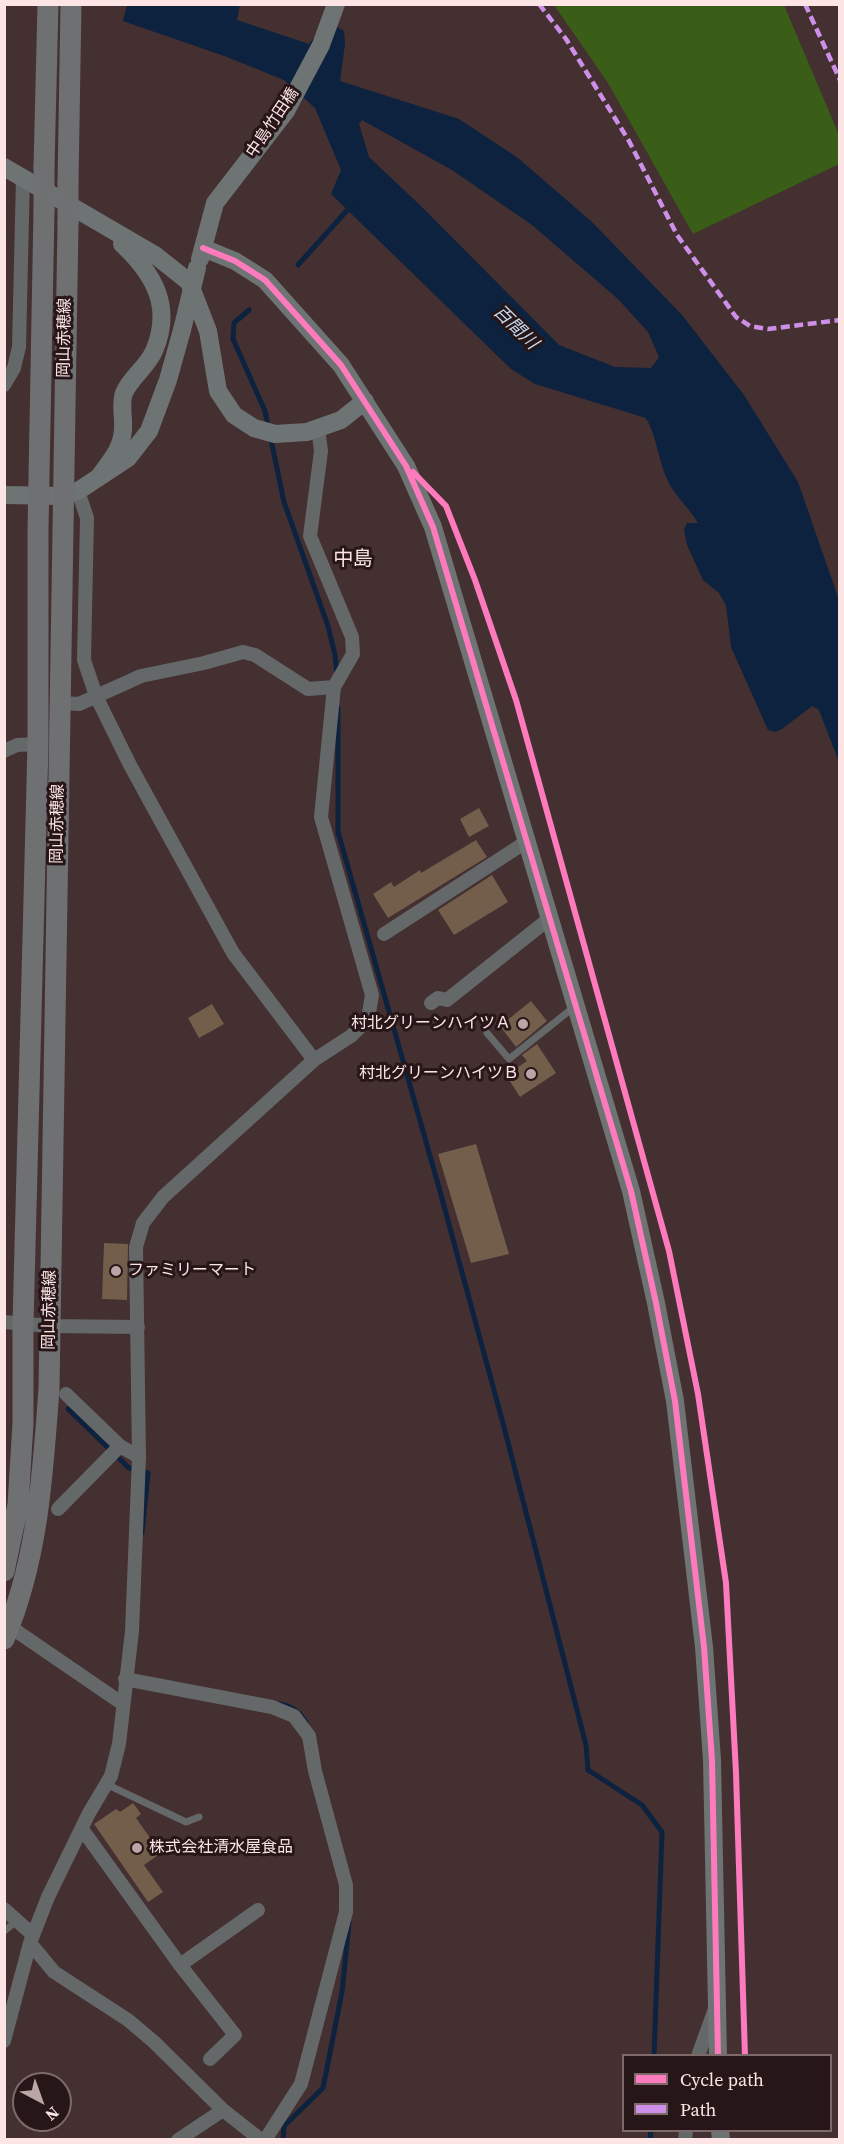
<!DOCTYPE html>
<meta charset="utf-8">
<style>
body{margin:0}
#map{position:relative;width:844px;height:2144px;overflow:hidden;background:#442f31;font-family:"Source Serif 4",serif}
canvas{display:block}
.frame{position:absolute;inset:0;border:6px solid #fde4e5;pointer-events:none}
.legend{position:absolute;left:622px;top:2054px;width:210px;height:78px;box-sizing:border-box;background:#271618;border:2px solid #7d686a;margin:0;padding:8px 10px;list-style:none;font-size:18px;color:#fde4e5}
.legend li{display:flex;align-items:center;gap:12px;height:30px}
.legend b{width:30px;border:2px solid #7d686a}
.north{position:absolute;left:12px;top:2072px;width:60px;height:60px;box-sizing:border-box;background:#271618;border:2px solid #7d686a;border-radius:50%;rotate:139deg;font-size:16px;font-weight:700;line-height:24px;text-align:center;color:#fde4e5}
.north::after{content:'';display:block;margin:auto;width:21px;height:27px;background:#bca5a6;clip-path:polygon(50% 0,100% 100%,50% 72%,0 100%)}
</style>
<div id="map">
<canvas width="844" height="2144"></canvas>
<div class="frame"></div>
<ul class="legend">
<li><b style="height:8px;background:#fd7abc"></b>Cycle path</li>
<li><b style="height:8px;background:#ce8fe9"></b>Path</li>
</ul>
<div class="north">N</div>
</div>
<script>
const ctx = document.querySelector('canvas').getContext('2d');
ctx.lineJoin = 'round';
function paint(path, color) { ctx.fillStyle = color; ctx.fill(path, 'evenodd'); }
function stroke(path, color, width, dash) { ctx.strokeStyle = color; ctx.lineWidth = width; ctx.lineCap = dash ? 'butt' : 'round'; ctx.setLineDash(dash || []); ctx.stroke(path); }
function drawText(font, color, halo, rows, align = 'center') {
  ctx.font = font + ' "Source Serif 4","Noto Sans JP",serif'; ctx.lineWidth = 6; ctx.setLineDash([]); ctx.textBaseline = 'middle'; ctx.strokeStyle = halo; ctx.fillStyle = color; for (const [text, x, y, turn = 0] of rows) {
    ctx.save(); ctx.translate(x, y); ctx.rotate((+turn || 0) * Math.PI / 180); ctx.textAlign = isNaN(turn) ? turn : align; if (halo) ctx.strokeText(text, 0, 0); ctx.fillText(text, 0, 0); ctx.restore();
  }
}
paint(new Path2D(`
 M554,5H784L839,135V164L693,234L608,83Z`), '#3a5d18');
paint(new Path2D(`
 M240,4L237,20L309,44L314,38L335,26L344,31L345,44L340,81L459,119L518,158L592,222L682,315L744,395L798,482L839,600V762L819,710L812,706L782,729L775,732L768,730L731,647L726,605L719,593L703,580L687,545L684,530L687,523H698C690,509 677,498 670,485C658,464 658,438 646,418L535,384L511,369L331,194L341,170L315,108L284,80L227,57L123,21L127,5ZM362,120L452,170L532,225L618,299L648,332L659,357L651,368L615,367L559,345L424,209L369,157L359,124Z`), '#0c223f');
stroke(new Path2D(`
 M298,265L351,206
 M249,310L234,323L233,339L265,411L284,502L328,626L335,655L337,675
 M338,708V832L438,1184L504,1427L586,1745L588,1770L642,1805L662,1832L654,2056
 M68,1409L129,1468L148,1473L142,1533
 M280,1704C293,1706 304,1715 308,1728
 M283,2140L284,2126L323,2088L342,1992L349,1923
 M650,2140L651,2130`), '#0c223f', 5);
paint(new Path2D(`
 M479,808L489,826L469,837L460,819Z
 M476,840L487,857L388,918L373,894L391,882L394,887L420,870L421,873Z
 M492,875L508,902L454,935L438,910Z
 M531,1001L547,1021L516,1047L500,1026Z
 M212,1004L224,1024L199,1038L188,1018Z
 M537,1044L556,1073L520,1097L506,1075L527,1061L522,1055Z
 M476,1144L509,1254L471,1263L438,1154Z
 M104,1243L128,1244L127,1300L102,1299Z
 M133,1803L141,1814L136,1818L161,1853L144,1865L163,1892L148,1902L94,1824L116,1809L120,1812Z`), '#735e4b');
stroke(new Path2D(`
 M487,1033L509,1059L574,1007
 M106,1784L186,1822L199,1817
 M4,1931L17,1921`), '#646868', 7);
stroke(new Path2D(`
 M4,385L14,368L19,347L23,176
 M78,491L87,518L84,660L96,696L130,765L233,953L314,1060
 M61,703L79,704L141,676L204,663L243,652L255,655L308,689L334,687
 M4,751L17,745L38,744
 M384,934L526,842
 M431,1003L438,998L447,1000L550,918
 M4,1322L49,1326L138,1327
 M66,1394L120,1446L139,1457
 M58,1509L120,1446
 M9,1626L123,1704
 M125,1679L272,1707L294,1716L309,1736L315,1771L346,1885V1912L301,2084L265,2140
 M82,1829L180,1965L258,1910
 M4,1909L33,1935
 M30,1943L54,1972L128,2020L154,2042L223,2110L261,2140
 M180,1965L235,2035L210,2059
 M4,2041L30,1943L48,1897L89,1813L111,1776L119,1744L132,1631L139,1457L136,1247L143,1223L163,1197L314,1060L351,1036L368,1019L372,995L321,817L334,687L353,654L352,637L310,536L321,451L318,428
 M698,2056L715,2009
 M178,2140L223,2110
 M685,2140L686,2130`), '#646868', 14);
stroke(new Path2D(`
 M4,167L155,255L189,282L208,331L218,391L234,415L254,428L275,434L307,432L341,420L365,401
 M203,248L235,261L265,280L341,365L406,466L433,527L631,1191L656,1303L675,1401L704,1647L712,1760L718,2056
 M200,259L215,203L286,111L321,45L336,4
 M98,478C109,463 122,449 123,430C124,418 120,403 124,393C131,377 147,367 154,351C173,307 154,274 122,244
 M4,495L62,496L78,491L128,458L149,431L168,380L182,330
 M720,2130L721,2140`), '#6e7373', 18);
stroke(new Path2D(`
 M44,167L48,4
 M68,183L71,4
 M4,1571L18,1505L23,1423V1324L38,744V530L44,210
 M4,1639C38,1560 43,1473 49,1388L68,223`), '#6e7072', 21);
stroke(new Path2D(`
 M182,330L197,268`), '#6e7373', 18);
stroke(new Path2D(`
 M44,210V167
 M68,223V183`), '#6e7072', 21);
stroke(new Path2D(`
 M539,4L566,39L629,141L677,235L736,317L750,326L768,329L840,320
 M805,4L840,80`), '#ce8fe9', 4.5, [9, 4.5]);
stroke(new Path2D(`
 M203,248L235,261L265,280L341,365L406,466L433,527L631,1191L656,1303L675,1401L704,1647L712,1760L718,2056
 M413,472L446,506L475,580L516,700L669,1251L698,1394L726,1583L736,1773L745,2056`), '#fd7abc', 6);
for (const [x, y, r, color] of [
 [523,1024,6,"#bca5a6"],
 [531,1074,6,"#bca5a6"],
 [116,1271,6,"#bca5a6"],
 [137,1848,6,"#bca5a6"]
]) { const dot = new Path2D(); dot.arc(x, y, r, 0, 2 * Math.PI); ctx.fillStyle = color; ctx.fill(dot); stroke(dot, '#271618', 2); }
drawText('16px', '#fde4e5', '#271618', [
 ["中島竹田橋",273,123,-56],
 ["岡山赤穂線",65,338,-89],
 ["岡山赤穂線",58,824,-89],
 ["岡山赤穂線",50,1310,-89]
]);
drawText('16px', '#fde4e5', '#271618', [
 ["村北グリーンハイツＡ",511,1024],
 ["村北グリーンハイツＢ",519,1074],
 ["ファミリーマート",128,1271,"left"],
 ["株式会社清水屋食品",149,1848,"left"]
], 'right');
drawText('italic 18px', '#c5d9f1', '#271618', [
 ["百間川",515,328,44]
]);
drawText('20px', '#fde4e5', '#271618', [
 ["中島",353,560]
]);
</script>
